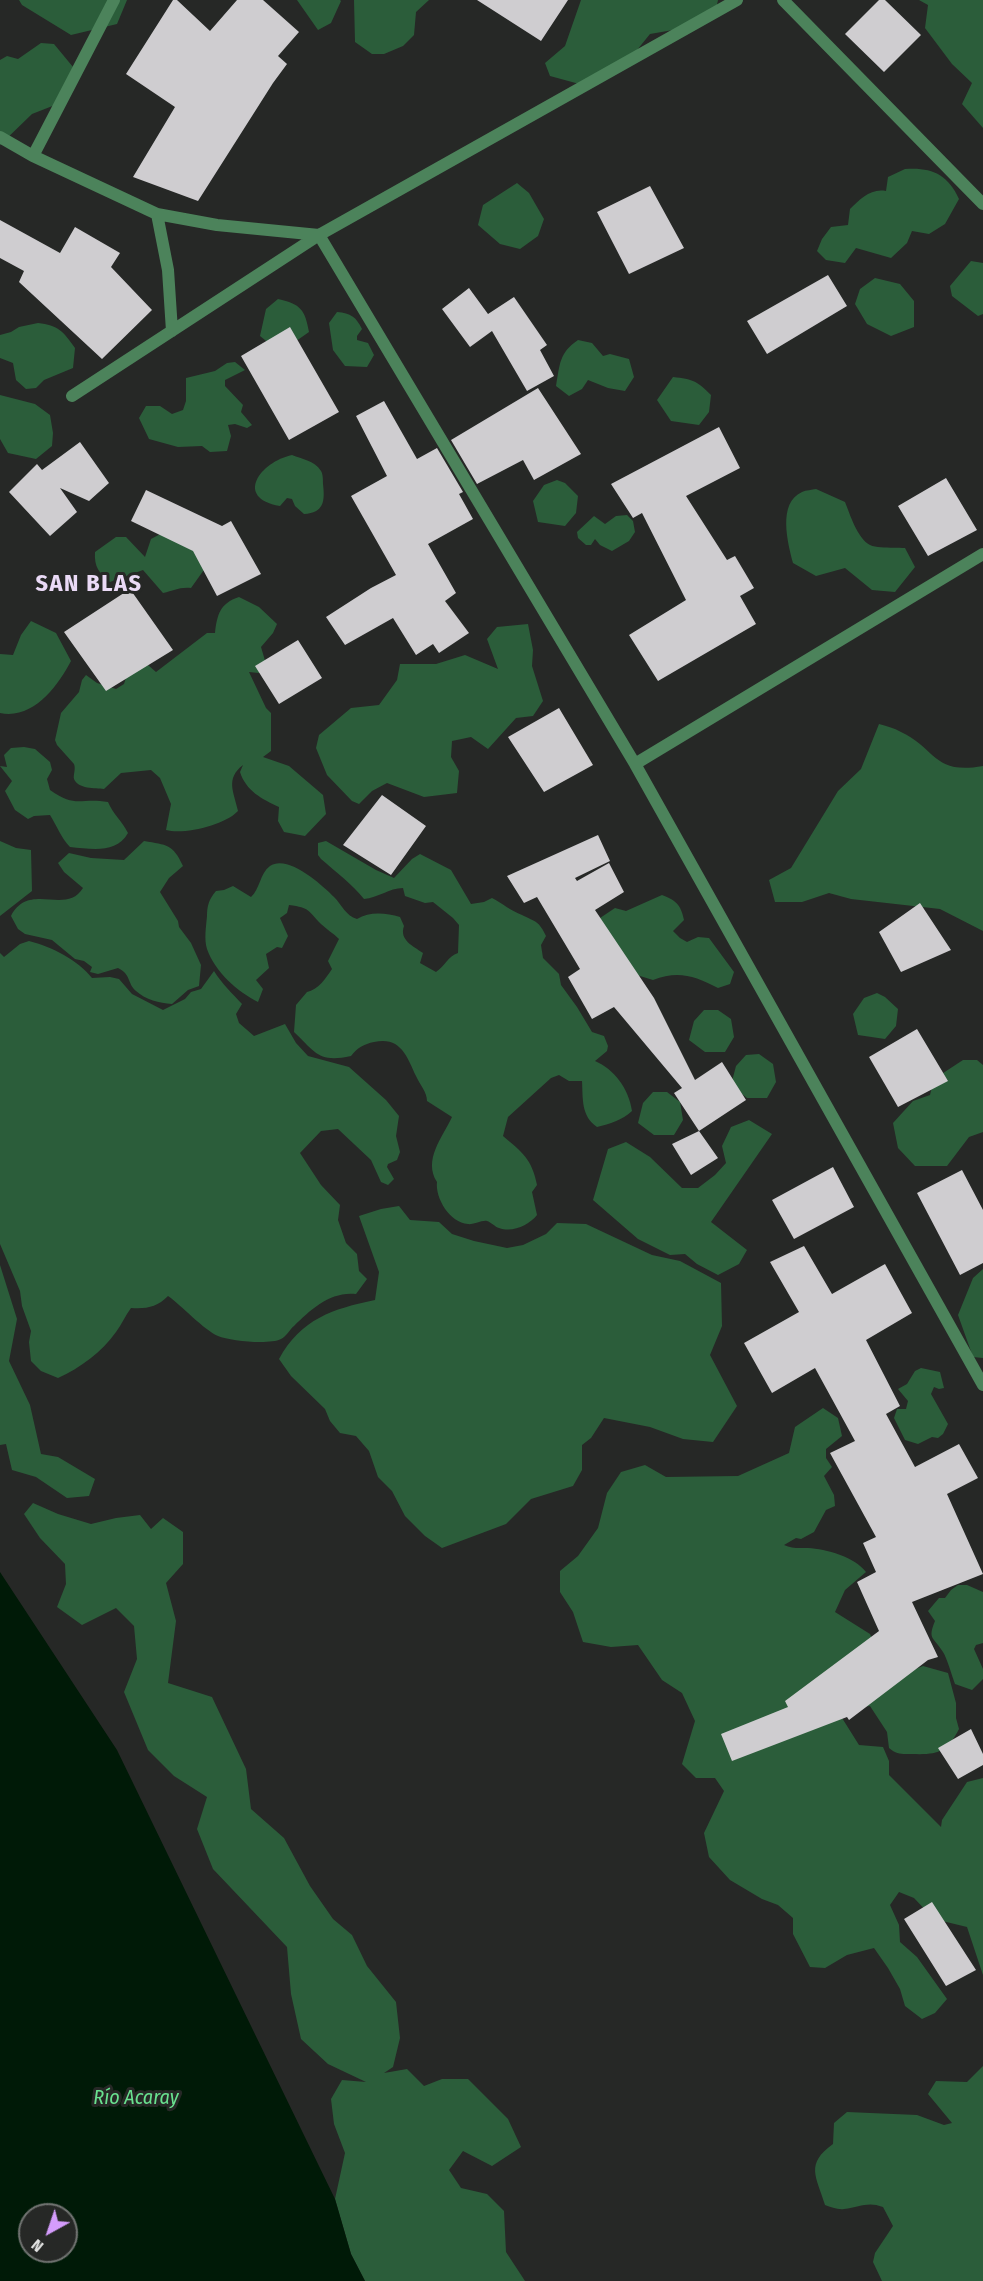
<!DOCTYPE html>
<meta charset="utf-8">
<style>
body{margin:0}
#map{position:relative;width:983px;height:2281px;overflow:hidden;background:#262826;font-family:"Fira Sans Condensed",sans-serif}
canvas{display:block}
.north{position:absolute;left:18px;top:2203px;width:60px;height:60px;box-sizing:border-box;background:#262826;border:2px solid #727472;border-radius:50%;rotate:220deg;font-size:16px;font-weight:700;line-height:24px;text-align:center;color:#e4e5e4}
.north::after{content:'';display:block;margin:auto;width:21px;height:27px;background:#d49cfc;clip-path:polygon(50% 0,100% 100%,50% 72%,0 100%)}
</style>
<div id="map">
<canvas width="983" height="2281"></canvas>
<div class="north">N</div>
</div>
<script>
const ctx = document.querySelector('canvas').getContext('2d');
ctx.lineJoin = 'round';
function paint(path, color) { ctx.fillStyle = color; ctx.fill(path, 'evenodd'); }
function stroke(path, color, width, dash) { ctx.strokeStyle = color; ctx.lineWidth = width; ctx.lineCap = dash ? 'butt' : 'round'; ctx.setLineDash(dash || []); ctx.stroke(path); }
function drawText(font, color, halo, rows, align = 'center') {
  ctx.font = font + ' "Fira Sans Condensed",sans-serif'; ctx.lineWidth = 6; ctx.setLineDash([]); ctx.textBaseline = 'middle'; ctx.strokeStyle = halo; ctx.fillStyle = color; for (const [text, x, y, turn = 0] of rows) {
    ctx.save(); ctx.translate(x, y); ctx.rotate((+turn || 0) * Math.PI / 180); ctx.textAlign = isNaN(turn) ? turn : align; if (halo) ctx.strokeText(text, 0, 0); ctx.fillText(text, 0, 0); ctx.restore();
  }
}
paint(new Path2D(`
 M19,0H127L117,24L71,35L22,5Z
 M297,0H340L341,1L331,23L318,30Z
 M354,0H429L416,12L414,35L403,46L384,54H372L355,42Z
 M581,0H718L715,14L696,26L650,34L633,55L583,85L550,76L545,63L565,46Z
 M919,0H983V128L962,104L972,83L952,64L925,28L928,5Z
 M41,43L54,44L73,67L55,105L32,114L0,145V60L7,56L18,59Z
 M905,169C931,167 948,174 959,199L945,224L929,234L912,231L907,243L891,258L856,248L845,263L826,260L817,251L822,239L831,227L848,225L850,209C860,199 871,188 886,191L888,177Z
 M517,183L529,193L544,219L538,236L520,249L500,244L478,225L483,205Z
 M971,261L983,263V314L978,316L952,296L950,286Z
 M875,278L900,284L914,301V327L891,336L867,324L855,304L860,289Z
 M278,299C301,304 305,310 309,332L289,346L276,349L260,336L266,309Z
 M337,312C351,313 356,317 362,329L357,336V340L368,343L374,355L367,367L345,366L333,350L329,323Z
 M38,323C58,325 64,332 75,348L73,368L44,380L36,388L26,389L16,380L13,363L0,358V335L11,332L19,327Z
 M578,340L592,343L603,356L610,354L629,359L634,377L625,391L608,388L588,380L582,389L569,396L556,386C560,364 559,353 578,340Z
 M235,362L245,370L225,380V386L243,405L241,412L252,425L247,428L235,424L228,425L231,436L227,451L210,452L202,446L178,447L149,439L139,418L146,406H160L172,414L183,410L186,401V378L215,371L227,363Z
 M673,377C693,379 697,381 711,395L709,412L699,425L671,421L657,400Z
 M0,395L35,404L50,415L53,433L52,446L36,459L8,453L0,439Z
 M292,455C302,459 315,461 321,471C323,474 323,480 323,484C325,501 324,513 304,514L295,506L292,499L287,498L280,506C234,498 260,462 292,455Z
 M557,480L565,483L578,496L576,513L565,526L538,522L533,501L544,485Z
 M816,489L845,502C850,514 857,538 870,545C879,549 895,547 905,548L915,567L895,592L872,590L845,568L816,576L793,563C788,544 777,503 802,492C806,490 812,490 816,489Z
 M627,515L633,521L635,532L629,541L612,551L600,545L595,539L591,545H586L578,538L577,532L594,516L605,524L616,516Z
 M166,531L189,534L206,567L191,588C178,587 174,591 163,593L143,570L110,582C99,573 94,567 95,552L116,537H126L145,557L151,539Z
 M239,597L259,607L277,624L273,633L261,647L266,664L259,673L249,672L266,708L271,713V751L263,757L289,766L323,795L326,814L305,836L284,832L278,821L279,807C262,799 246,791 240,772L243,765C225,779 234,792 238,811C225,825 184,835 166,830L171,804L160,778L151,770L121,773L104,789C95,788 78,789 74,779C73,775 76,769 74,764L57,745L55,740L61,713L79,692L82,680L86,675L97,683L116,689L124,684L130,665L140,658L156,672L207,633H215C217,615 220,603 239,597Z
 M31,621L56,633L71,661C58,686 33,720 0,713V654L13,655L21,635Z
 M528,624L533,650L532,666L543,701L533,716L516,718L488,749L471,737L452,741L451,757L459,771L457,793L424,797L387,783L372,791L359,804L352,801L327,775L316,748L319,735L351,708L379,705L397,680L400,664H436L465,655L498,669L487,639L497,627Z
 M879,724C886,726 894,728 901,732C937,749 933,775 983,766V931L940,909L851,899L829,893L802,902H775L769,880L791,868L838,791L861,769Z
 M24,747L35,749L50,762L52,770L47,779L50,790C77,809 80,797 108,802C113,814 122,821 128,833C116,854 92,849 70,847C61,838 57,826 50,815L34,816L28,819L15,810L5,791L12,781L0,766L7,767L4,755L11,748Z
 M0,841L16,848L31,850L32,891L0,916Z
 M144,841C167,845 173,844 183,866L169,878L160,892L178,921L179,927L191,943L201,965L199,986L188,990L172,1004C159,1003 146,1000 136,991C127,983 131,974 118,968L98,974L90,972L92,967L84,961L75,959L52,940L25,934L18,929L11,916C29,881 66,916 83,888L64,872L58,863L69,853L91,858L124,860Z
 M326,841L376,870L394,878L412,859L420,854L451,870L471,904L484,902L492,898C502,903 511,911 522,915C536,922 539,921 546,936L541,945L543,958L559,974L561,985L577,1007L592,1032L604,1036L608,1046L607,1051L595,1061C614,1069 629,1089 632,1111C622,1120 610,1124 597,1127C581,1116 583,1099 582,1081H569L559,1075L551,1078L508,1117L503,1136C522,1152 532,1159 537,1185L532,1192L537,1215C529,1225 513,1233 499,1228C495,1227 491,1222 487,1221C481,1220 474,1225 468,1224C450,1223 435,1198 437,1182C423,1160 442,1138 452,1117L427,1101C427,1092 420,1085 416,1076C407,1057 401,1036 374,1042C364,1044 357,1048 351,1056C319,1063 316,1053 294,1032L296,1005L307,992C318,990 326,978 332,969L328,961L339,939C333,933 326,929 321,924C307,910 311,908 289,905L287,913L280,918L288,936L282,948L277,947L266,954L269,968L256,980L263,989L258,1002C238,992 215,972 207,949C204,939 206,927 207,916C207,906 209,899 216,891L224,890L233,886L251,897C260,889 260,873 270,866C288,854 322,885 334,897C342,905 346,916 357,919C370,911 386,913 400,917L404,926C399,940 413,946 423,953L420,963L436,972C445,966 448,956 458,953L459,925L453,918L433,902L425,903L405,896L403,888C389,888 378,898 364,899C352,884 336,872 321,859L318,855V843Z
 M662,895C676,900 681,905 684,920L673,931L680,938L687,942L698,937L709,938L734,972L730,984L718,988C695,976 678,970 653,980L627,972L600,918L615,908L626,911Z
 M29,941C52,947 78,960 92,978L110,977L119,979L132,994L163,1010L185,999L191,992L201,989L214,971C222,984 232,993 242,1004L236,1014L239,1023L254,1036L285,1024L296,1043L308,1056L349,1067L386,1100L399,1116L396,1136L400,1152L397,1160L388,1164L387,1167L394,1179L388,1185L381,1182L371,1160L338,1129L321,1131L300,1153L321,1185L340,1205L338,1220L346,1243L357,1254L359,1271L367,1279L356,1294C331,1291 311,1309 294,1326C290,1329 286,1337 281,1339C269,1345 230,1341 218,1336C204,1330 181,1305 168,1296C157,1307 147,1309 131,1308C125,1316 122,1324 116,1332C102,1352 80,1368 58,1378L41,1371L31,1361L29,1342L31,1331L22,1306L20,1291L0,1244V953L4,957L20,944Z
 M877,993L885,997L898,1009L896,1026L885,1039L858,1035L853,1014L864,998Z
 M704,1010H718L731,1019L734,1037L725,1052H705L689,1040L694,1021Z
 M759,1054L773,1064L776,1082L767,1098H747L731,1085L736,1066L746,1055Z
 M963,1060H977L983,1065V1132L969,1137L947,1166H915L898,1148L893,1123L913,1101L930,1095L934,1079Z
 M653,1092H667L680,1102L683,1120L674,1135H654L638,1123L643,1103Z
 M749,1120L772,1134L711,1222L747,1250L739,1264L718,1275L697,1264L685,1254L670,1255L638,1239L593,1200L608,1149L626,1142L650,1157L682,1188H698L715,1175L726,1163L722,1146L731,1127Z
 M399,1206L410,1220L439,1222L452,1234L474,1241L507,1248L523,1245L546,1234L557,1223L586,1224L652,1255L680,1261L721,1283L722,1326L710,1355L737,1406L713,1442L683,1439L650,1427L604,1418L591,1438L582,1445V1470L573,1486L531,1499L506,1524L442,1548L425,1536L405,1516L392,1491L378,1477L369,1451L356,1436L340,1433L330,1421L325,1409L291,1376L279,1359C301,1319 332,1309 375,1300L379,1272L359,1216L381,1209Z
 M0,1265L17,1319L9,1361L30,1405L41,1454L58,1457L95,1479L89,1496L67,1498L36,1477L12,1470L6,1444L0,1445Z
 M983,1269V1358L973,1357L958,1315L973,1278Z
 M921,1368L940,1372L944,1388L939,1389L934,1387L931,1394L948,1424L943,1434L938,1438L932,1437L918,1444L905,1440L894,1418L897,1409H906L908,1401L898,1389L907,1384L915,1371Z
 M823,1408L838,1418L842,1436L826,1449V1458L832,1467L824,1476L834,1495L835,1506L826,1510L814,1532L801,1539L796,1538L784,1545C792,1549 800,1548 808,1548C826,1549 855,1557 866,1572L845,1590L835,1612L870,1634L883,1662L913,1670L923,1666L948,1673L956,1703V1718L959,1729C947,1752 938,1755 912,1754C902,1754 897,1755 889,1748L887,1732L870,1706L837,1710L859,1745L883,1747L889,1761V1775L941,1827L942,1820L967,1782L983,1778V1975L967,1927L934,1919L914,1898L899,1892L890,1905L899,1925L900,1942L917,1957L947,1999L935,2013L922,2019L905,2006L900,1989L888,1968L874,1948L847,1955L825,1968L810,1967L793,1934V1918L778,1905L762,1899L730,1880L709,1857L704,1833L724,1791L715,1778H696L682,1764L695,1721L682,1693L662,1680L638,1645L611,1647L583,1642L573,1612L560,1592V1571L578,1556L598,1528L607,1493L621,1472L645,1465L666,1477L738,1476L789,1453L795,1427Z
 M33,1503L58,1514L91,1524L116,1518L140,1515L151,1529L163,1518L183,1532V1564L166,1583L176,1621L168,1683L212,1697L246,1769L251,1809L284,1838L310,1886L333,1919L352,1935L367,1966L396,2002L400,2038L393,2067L384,2073L407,2069L424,2086L442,2079H468L508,2119L521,2147L492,2166L463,2151L449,2170L461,2188L487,2194L504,2211L506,2252L525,2281H365L351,2254L335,2199L345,2153L334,2124L331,2099L342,2080L366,2082L328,2064L301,2039L291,1994L287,1947L213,1869L197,1829L207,1797L174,1776L148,1750L124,1692L137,1659L134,1626L116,1608L82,1625L57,1607L66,1584L65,1564L40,1538L24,1514Z
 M958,1585H967L983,1592V1643L976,1645L974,1649L983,1669V1679L972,1690L955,1684C952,1676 947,1658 943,1652C934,1637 927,1640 935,1621L928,1611L939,1598H945L951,1590Z
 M983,2066V2281H882L873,2262L875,2253L893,2226L883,2207C868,2201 860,2207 844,2209C838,2210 831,2207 825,2205C816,2176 805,2164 833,2144L834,2123L847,2112L917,2115L944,2125L952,2123L928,2094L936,2081L967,2082Z`), '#2b5d3a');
paint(new Path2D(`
 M0,1572L117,1750L335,2199L351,2254L365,2281H0ZM30,2215H66V2251H30Z`), '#001a07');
paint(new Path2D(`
 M173,0H177L210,31L237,0H263L299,32L278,56L287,64L273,83L198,201L133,177L175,107L126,74Z
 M477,0H568L541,41Z
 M879,0H885L921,35L884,72L845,34Z
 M650,186L684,248L629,274L597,212Z
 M0,220L60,253L75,227L120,253L111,267L152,310L102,359L19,282L24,271L0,258Z
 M828,275L847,306L767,354L747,321Z
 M469,288L488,314L514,297L547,345L540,350L554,376L527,391L492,331L470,347L442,309Z
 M290,327L339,412L289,440L241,356Z
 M538,388L581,454L534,480L523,460L477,484L451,440Z
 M384,401L417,459L437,448L463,492L459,494L473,519L428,544L456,593L445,601L469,633L439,653L433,644L416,655L393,618L345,645L326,617L371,588L396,575L351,496L387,476L356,416Z
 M719,427L740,468L686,496L727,560L735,556L754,588L740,596L756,624L658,681L629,635L686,600L642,513L633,518L611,484Z
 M80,442L109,483L89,501L60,488L77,512L50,536L9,492L37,464L42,470Z
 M946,478L977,530L928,556L898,506Z
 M146,490L222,526L231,521L261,574L217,596L193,551L131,521Z
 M130,589L173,650L106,691L64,632Z
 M298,640L322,678L279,704L255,666Z
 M559,708L593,765L544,792L508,737Z
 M382,795L426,826L391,875L343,845Z
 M598,835L610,861L575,878L577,881L609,863L624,892L595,910L654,998L695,1080L722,1062L746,1100L699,1131L674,1093L682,1088L614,1007L592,1019L568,977L580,969L537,897L524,903L507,876Z
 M920,903L951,950L901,972L879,932Z
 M917,1029L948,1081L898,1107L869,1057Z
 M699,1131L718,1158L691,1175L672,1144Z
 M833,1167L854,1207L794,1239L772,1200Z
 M962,1170L983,1210V1263L960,1275L917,1193Z
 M804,1246L832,1294L885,1264L912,1313L866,1340L900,1406L886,1414L915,1467L959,1444L978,1478L947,1494L983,1574L912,1602L938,1657L928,1660L849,1720L847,1717L732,1761L721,1734L788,1707L785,1701L879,1631L857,1582L876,1572L863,1543L876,1537L830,1453L855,1441L815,1368L772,1393L744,1343L799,1312L770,1262Z
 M971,1729L983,1754V1765L958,1779L938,1748Z
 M932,1902L976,1970L946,1986L904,1919Z`), '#cfcdd0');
stroke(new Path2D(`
 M783,0L983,204
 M0,137L33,156L157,214L217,225L319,235L635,764L983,1385
 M33,156L114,0
 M157,214L168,270L172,331
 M72,396L319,235L737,0
 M635,764L983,554`), '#4c835b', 12);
drawText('italic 20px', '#69e18f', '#262826', [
 ["Río Acaray",136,2098]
]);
ctx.letterSpacing = '1.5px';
drawText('bold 24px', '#eadaf6', '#262826', [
 ["SAN BLAS",89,584]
]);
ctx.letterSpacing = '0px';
</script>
